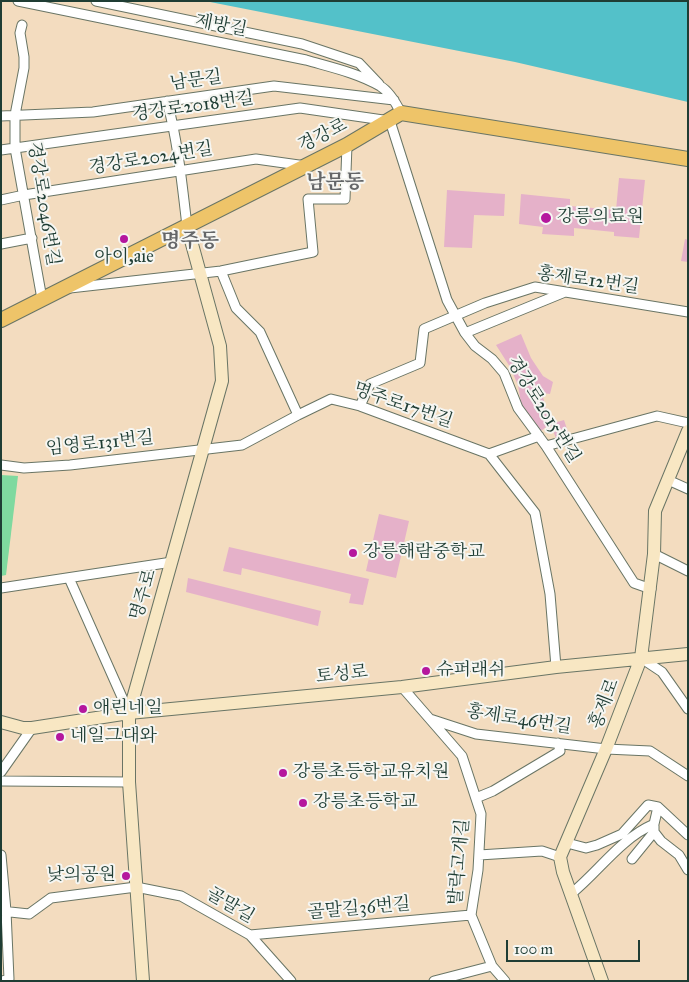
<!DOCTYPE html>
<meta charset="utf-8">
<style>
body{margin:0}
#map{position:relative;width:689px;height:982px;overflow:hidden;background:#f3dcbf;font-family:"IM FELL Great Primer",serif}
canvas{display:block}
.frame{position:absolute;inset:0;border:2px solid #1f3d34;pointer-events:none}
.scale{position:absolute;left:506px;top:940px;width:134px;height:22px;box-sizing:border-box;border:2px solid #1f3d34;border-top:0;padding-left:6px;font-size:15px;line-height:18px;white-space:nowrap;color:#1f3d34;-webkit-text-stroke:4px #f6f6f2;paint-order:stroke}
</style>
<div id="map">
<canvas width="689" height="982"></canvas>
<div class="frame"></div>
<div class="scale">100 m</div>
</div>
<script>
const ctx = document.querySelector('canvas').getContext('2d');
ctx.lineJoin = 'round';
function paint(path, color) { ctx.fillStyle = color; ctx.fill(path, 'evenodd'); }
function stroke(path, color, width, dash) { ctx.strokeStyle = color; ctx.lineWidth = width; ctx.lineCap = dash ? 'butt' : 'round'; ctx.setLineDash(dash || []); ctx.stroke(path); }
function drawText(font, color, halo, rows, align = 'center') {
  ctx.font = font + ' "IM FELL Great Primer","Noto Serif KR",serif'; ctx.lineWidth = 4; ctx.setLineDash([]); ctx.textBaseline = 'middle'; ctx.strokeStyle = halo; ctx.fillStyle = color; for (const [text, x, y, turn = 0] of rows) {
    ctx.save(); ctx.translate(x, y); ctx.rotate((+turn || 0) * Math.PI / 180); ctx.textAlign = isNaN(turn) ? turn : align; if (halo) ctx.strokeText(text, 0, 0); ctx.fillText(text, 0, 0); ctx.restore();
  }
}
paint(new Path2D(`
 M1,475L18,476L6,575L1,576Z`), '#7fd99f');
paint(new Path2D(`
 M205,1H688V102L515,62Z`), '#53c1c9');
paint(new Path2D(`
 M619,178L645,180L639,238L614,236V232L574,228V236L542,234L543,227L519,224L521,194L570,199V206L616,210Z
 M447,190L505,194L504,216L474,215L472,248L444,247Z
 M685,239L688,240V262L681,261Z
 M521,334L531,358L543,376L553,382L550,394L542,393L550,424L537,434L523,415L518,385L510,367L496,345Z
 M564,420L570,438H556L550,424Z
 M379,514L409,521L396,578L366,571Z
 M229,547L369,579L363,605L349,603L351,594L242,568L241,575L223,571Z
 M188,578L321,611L318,626L186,592Z`), '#e5b1c9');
const street = new Path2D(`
 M18,1L306,60C330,67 358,73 380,86C389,91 396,103 401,113
 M96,1L302,44L359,63L379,84
 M22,25L20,33L24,57V68L15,115V148L42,299
 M167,101C178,142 182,184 187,226
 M1,116L93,112L274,86L394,100
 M1,150L300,108L390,121L447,300L465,333L475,346L492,359L504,373L518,408L546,446L634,583L651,589
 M1,200L24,195L256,159L306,166
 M1,244L32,238
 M221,271L236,308L260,332L298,415
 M70,288L221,271L313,252L308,199H345L347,145
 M465,333L565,292
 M360,406L370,384L420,363L424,329L485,303L535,287L688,312
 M546,446L657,416L688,423
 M489,454L535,513L550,594L556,667
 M1,465L24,468L70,465L242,445L298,415L331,399L360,406L489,454L539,436
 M668,480L688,489
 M654,554L688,571
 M69,578L129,713
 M1,588L172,562
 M641,658L662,672L688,709
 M402,687L462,756L481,814L478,870L471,915L492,966L505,981
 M430,719L476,734L606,749L650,751L688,776
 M1,772L32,728
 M1,781L129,782
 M476,798L493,791L560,751L558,743
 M654,832L661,841L679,855L688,870
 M567,843L586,848L597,845L622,834L648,805L658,807L688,835
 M1,855L6,911L9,979L2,981
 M479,855L542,851L560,857
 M632,859L654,832V826
 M572,893C600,870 620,839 654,824L658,807
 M1,911L29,914L51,898L136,887L181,896L250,935L291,981
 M250,935L471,915
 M434,981L492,966`);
const secondary = new Path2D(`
 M1,722L23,728H32L129,713L402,687L556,667L688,654
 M143,981L129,782V713L222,381L220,346L187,226
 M602,981L563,872L560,857L606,749L641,658L654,554L655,511L688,431`);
const primary = new Path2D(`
 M1,320L347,145L401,113L688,159`);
stroke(street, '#697565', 11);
stroke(secondary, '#697565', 14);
stroke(primary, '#697565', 16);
stroke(street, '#fff', 9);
stroke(secondary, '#f8e7c3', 12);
stroke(primary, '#eec469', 14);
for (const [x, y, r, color] of [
 [546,218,6,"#b5179e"],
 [124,239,5,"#b5179e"],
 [353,553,5,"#b5179e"],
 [426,671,5,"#b5179e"],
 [83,709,5,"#b5179e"],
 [60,737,5,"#b5179e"],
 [283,773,5,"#b5179e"],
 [303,803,5,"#b5179e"],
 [126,876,5,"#b5179e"]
]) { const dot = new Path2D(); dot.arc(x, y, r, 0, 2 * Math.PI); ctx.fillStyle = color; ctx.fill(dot); stroke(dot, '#f6f6f2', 2); }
drawText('18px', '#1f3d34', '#f6f6f2', [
 ["제방길",221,26,11],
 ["남문길",196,81,-8],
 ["경강로2018번길",193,107,-8],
 ["경강로",323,136,-27],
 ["경강로2024번길",151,159,-9],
 ["경강로2046번길",43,204,81],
 ["홍제로12번길",588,281,8],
 ["명주로17번길",403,406,19],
 ["경강로2015번길",543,410,58],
 ["임영로131번길",100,444,-6],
 ["명주로",144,595,-74],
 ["토성로",342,675,-6],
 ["홍제로",605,704,-69],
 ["홍제로46번길",519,720,9],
 ["발락고개길",460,862,-85],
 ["골말길",230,906,30],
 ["골말길36번길",359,909,-5]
]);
drawText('18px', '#1f3d34', '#f6f6f2', [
 ["강릉의료원",557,218],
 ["아이,aie",124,258,"center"],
 ["강릉해람중학교",363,553],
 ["슈퍼래쉬",436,671],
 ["애린네일",93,709],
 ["네일그대와",70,737],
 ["강릉초등학교유치원",293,773],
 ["강릉초등학교",313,803],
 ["낮의공원",116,876,"right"]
], 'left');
drawText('bold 20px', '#646668', '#f6f6f2', [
 ["남문동",335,183],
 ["명주동",190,242]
]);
</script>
